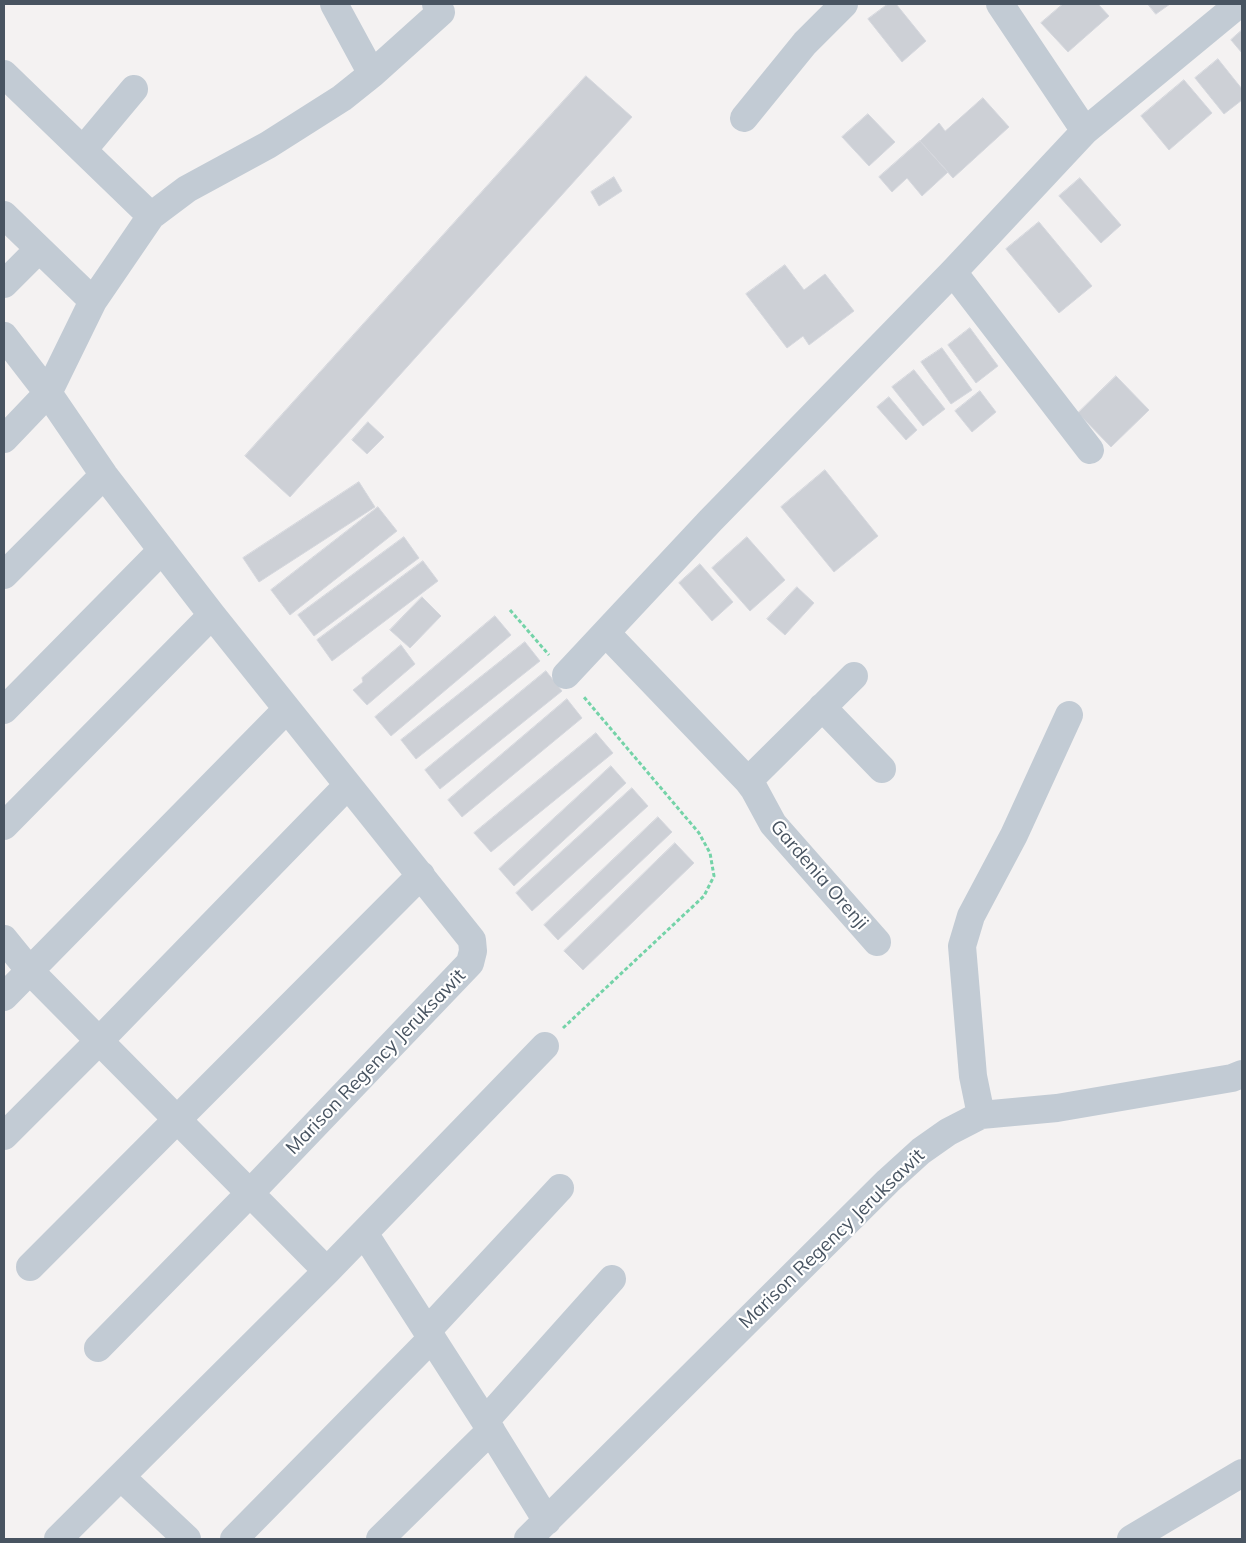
<!DOCTYPE html>
<style>
body{margin:0}
#map{position:relative;width:1246px;height:1543px;overflow:hidden;background:#f4f2f2;font-family:Mulish,sans-serif}
canvas{display:block}
.frame{position:absolute;inset:0;border:5px solid #485461;pointer-events:none}
</style>
<div id="map">
<canvas width="1246" height="1543"></canvas>
<div class="frame"></div>
</div>
<script>
const ctx = document.querySelector('canvas').getContext('2d');
ctx.lineJoin = 'round';
function paint(path, color) { ctx.fillStyle = color; ctx.fill(path, 'evenodd'); }
function stroke(path, color, width, dash) { ctx.strokeStyle = color; ctx.lineWidth = width; ctx.lineCap = dash ? 'butt' : 'round'; ctx.setLineDash(dash || []); ctx.stroke(path); }
function drawText(font, color, halo, rows, align = 'center') {
  ctx.font = font + ' Mulish,sans-serif'; ctx.lineWidth = 4.5; ctx.setLineDash([]); ctx.textBaseline = 'middle'; ctx.strokeStyle = halo; ctx.fillStyle = color; for (const [text, x, y, turn = 0] of rows) {
    ctx.save(); ctx.translate(x, y); ctx.rotate((+turn || 0) * Math.PI / 180); ctx.textAlign = isNaN(turn) ? turn : align; if (halo) ctx.strokeText(text, 0, 0); ctx.fillText(text, 0, 0); ctx.restore();
  }
}
const building = new Path2D(`
 M888,4H896L926,41L902,62L868,19Z
 M1063,4H1098L1109,16L1068,52L1041,23Z
 M1148,4H1170L1156,14Z
 M1242,30V53L1231,40Z
 M1218,59L1242,89V100L1224,114L1195,78Z
 M586,76L632,117L290,497L245,456Z
 M1184,80L1212,113L1169,150L1141,116Z
 M983,98L1009,127L953,178L920,141L939,123L945,131Z
 M868,114L895,142L869,166L842,137Z
 M920,141L948,172L922,196L907,178L892,192L879,177Z
 M614,177L622,191L599,206L591,192Z
 M1080,178L1121,225L1101,243L1059,196Z
 M1039,222L1092,286L1059,313L1006,249Z
 M785,265L804,290L825,274L854,311L809,345L803,336L787,348L746,294Z
 M970,328L998,366L976,383L948,345Z
 M942,348L972,390L951,404L921,362Z
 M914,370L945,409L923,426L892,387Z
 M1116,376L1149,410L1111,447L1078,413Z
 M980,391L996,412L972,432L955,411Z
 M889,397L917,430L906,440L877,407Z
 M368,422L384,437L367,454L352,440Z
 M825,470L878,536L834,572L781,507Z
 M359,482L375,507L259,582L243,558Z
 M378,507L397,531L290,615L271,590Z
 M404,537L419,558L314,636L298,615Z
 M747,537L785,580L750,611L712,568Z
 M423,561L438,581L332,661L317,640Z
 M700,564L733,602L712,621L679,583Z
 M797,587L814,603L785,635L767,619Z
 M422,597L441,616L410,648L390,630Z
 M495,616L511,635L391,736L375,717Z
 M525,642L540,661L416,759L401,740Z
 M401,645L415,664L367,705L353,690L363,682L362,678Z
 M546,671L562,691L440,789L425,770Z
 M567,699L582,718L462,817L448,800Z
 M596,733L613,753L491,852L474,833Z
 M611,766L626,783L514,886L499,869Z
 M632,788L648,806L532,911L516,893Z
 M658,817L672,832L558,940L544,925Z
 M675,843L694,863L583,970L564,951Z`);
paint(building, '#cdd0d6');
stroke(building, '#d5d7dd', 1);
stroke(new Path2D(`
 M510,610L549,655
 M563,1028L704,896L714,876L710,853L699,833L583,696`), '#74d3a8', 3, [4, 2.5]);
stroke(new Path2D(`
 M334,4L372,74
 M1000,4L1085,131
 M4,74L151,216
 M744,118L805,43L844,4
 M83,150L134,89
 M4,215L93,301
 M953,272L1090,450
 M4,284L39,249
 M4,336L48,393L104,475L212,615L472,940L473,951L470,963L250,1193L98,1348
 M4,439L48,393L93,301L151,216L187,189L268,145L342,98L372,74L441,12L436,4
 M4,575L104,475
 M606,633L748,781L754,789L773,824L877,942
 M566,675L710,521L953,272L1085,131L1239,4
 M822,707L882,769
 M4,710L162,550
 M748,781L854,676
 M4,826L212,615
 M4,939L30,971L327,1271
 M4,997L287,709
 M981,1115L973,1076L962,946L971,916L1014,835L1069,715
 M4,1136L99,1041L348,785
 M364,1233L485,1421L547,1521
 M30,1267L421,875
 M427,1331L560,1188
 M485,1421L612,1279
 M121,1477L187,1539
 M58,1539L327,1271L545,1046
 M234,1539L432,1338
 M380,1539L491,1430
 M528,1539L888,1181L921,1151L948,1132L981,1115L1057,1108L1232,1078L1242,1074
 M1131,1539L1242,1473`), '#c2cbd4', 28);
drawText('19px', '#485461', '#fff', [
 ["Gardenia Orenji",819,875,49],
 ["Marison Regency Jeruksawit",376,1062,-46],
 ["Marison Regency Jeruksawit",832,1239,-44]
]);
</script>
